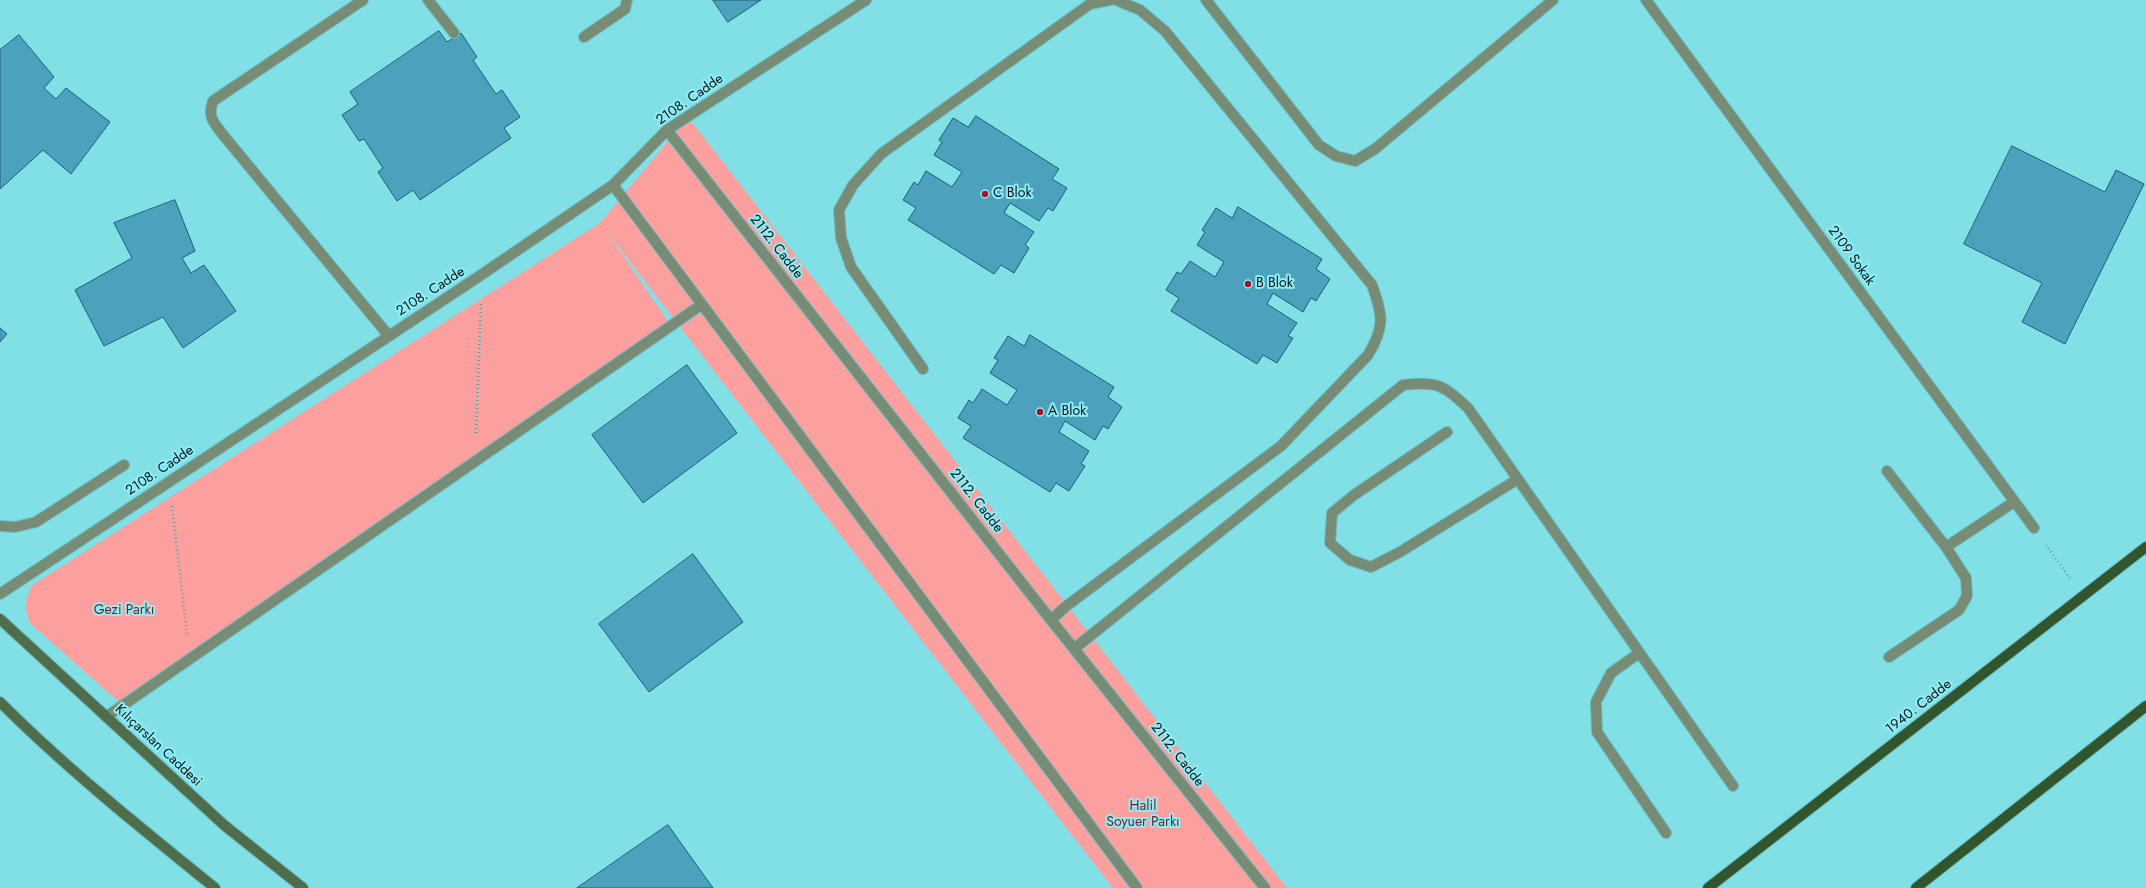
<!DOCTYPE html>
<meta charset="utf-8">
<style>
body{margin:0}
canvas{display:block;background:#81e0e6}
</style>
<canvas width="2146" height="888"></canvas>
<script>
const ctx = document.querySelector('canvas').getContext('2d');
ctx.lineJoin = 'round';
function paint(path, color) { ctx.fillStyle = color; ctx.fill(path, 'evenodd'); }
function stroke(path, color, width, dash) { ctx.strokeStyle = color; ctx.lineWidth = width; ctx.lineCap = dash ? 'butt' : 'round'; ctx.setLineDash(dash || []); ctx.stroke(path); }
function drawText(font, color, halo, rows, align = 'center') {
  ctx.font = font + ' Jost,sans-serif'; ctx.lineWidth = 4; ctx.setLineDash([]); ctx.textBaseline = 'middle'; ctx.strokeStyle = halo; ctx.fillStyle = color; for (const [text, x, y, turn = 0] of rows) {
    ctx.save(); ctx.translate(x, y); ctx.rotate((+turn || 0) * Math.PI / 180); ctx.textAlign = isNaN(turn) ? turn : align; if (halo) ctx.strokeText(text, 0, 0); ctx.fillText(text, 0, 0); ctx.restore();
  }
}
paint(new Path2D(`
 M688,117L1287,888H1113L607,232L668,321L119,702L29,622L25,605L31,586L600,223Z`), '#fba09e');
const building = new Path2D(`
 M713,0H761L728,22Z
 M439,31L447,42L461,33L477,57L473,60L496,94L502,90L520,117L504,128L511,138L420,200L413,190L397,201L378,172L383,168L364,139L359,141L342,115L358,104L350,92Z
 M19,35L54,77L44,88L56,99L66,88L110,122L71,174L43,150L0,189V50Z
 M976,116L1059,169L1052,179L1067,188L1053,211L1048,208L1039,221L1010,203L1004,213L1034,232L1025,245L1029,248L1014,273L1001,265L994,274L908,220L916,208L903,200L914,182L918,185L926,171L952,187L962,172L934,155L942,142L939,140L953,118L968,127Z
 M2012,146L2105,192L2116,170L2144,184L2065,344L2022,322L2042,283L1964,244Z
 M175,200L195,251L182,258L191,273L204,265L236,311L183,348L163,317L104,346L75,290L132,258L114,223Z
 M1238,207L1322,259L1316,269L1330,279L1316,301L1311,298L1303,312L1273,293L1267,304L1297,323L1288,336L1293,338L1277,363L1263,355L1257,364L1171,311L1179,298L1166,290L1177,272L1181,274L1190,261L1215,277L1224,262L1197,245L1205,232L1202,230L1216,208L1232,218Z
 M0,328L7,334L0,342Z
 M1030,335L1114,387L1108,397L1122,407L1108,429L1103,426L1095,440L1065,421L1059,432L1089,451L1081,464L1085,466L1069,491L1056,483L1050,492L963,438L971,426L958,418L969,400L973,403L982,389L1007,405L1017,390L990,373L998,360L994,358L1008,336L1024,346Z
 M687,365L737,433L643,503L592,435Z
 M693,554L743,622L649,692L599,624Z
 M668,825L713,888H577Z`);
paint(building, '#4ca1bc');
stroke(building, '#1c5f73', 1);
const service = new Path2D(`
 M363,0L213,101C207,117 214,123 224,136L389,336
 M428,0L454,33
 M1206,0L1319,145L1336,156L1355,161L1375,149L1553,0
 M584,37L625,9L627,0
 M923,369L851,267L841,238L839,210L853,185L881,154L1090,4L1110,0
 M1447,432L1354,495L1332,513L1330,543L1350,560L1371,567L1400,552L1518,479
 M1887,471L1946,547L1966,578L1967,596L1959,610L1889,657
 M0,526L15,527L36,522L124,465
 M1946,547L2014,502
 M1051,620L1065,607L1281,446L1368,355C1385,327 1383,315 1372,285L1165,31L1140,10L1116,0
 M1075,648L1403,385C1438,381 1443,385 1468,408L1733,786
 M1639,653L1611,673L1596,702L1597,732L1666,833`);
const minor = new Path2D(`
 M1646,0L2034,528
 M667,130L1051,620L1265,888
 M613,185L1137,888
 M106,717L701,305`);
const tertiary = new Path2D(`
 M0,594L481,275L613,185L667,130L866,0`);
const secondary = new Path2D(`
 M0,619L224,825L303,888
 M0,702C67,769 141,828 215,888`);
const primary = new Path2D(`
 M1708,888L2146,547
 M1916,888L2146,706`);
stroke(service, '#6abbc0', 12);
stroke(minor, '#6abbc0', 12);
stroke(tertiary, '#6abbc0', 12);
stroke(secondary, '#6abbc0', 12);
stroke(primary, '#6abbc0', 12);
stroke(new Path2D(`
 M476,433L481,302
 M172,506L187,634
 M2046,545L2070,578`), '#59a0a4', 2.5, [1, 3]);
stroke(service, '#788c75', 10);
stroke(minor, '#788c75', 10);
stroke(tertiary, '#788c75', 10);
stroke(secondary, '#4f6c4b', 10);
stroke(primary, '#31552c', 10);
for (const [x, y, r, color] of [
 [985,194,4,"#a9132a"],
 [1248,284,4,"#a9132a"],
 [1040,412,4,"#a9132a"]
]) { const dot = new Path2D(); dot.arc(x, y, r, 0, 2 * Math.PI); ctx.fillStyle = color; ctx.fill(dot); stroke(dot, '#8eedf4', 1.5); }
drawText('14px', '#011415', '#8eedf4', [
 ["2108. Cadde",690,100,-35],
 ["2112. Cadde",776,247,52],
 ["2109 Sokak",1851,256,54],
 ["2108. Cadde",431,292,-33],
 ["2108. Cadde",160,471,-34],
 ["2112. Cadde",976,501,52],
 ["1940. Cadde",1919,707,-38],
 ["Kılıçarslan Caddesi",158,746,43],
 ["2112. Cadde",1177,755,52]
]);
drawText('14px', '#011415', '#8eedf4', [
 ["C Blok",993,194],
 ["B Blok",1256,284],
 ["A Blok",1048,412]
], 'left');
drawText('14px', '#7b1a23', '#8eedf4', [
 ["Gezi Parkı",124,611],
 ["Halil",1143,807],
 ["Soyuer Parkı",1143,823]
]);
</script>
